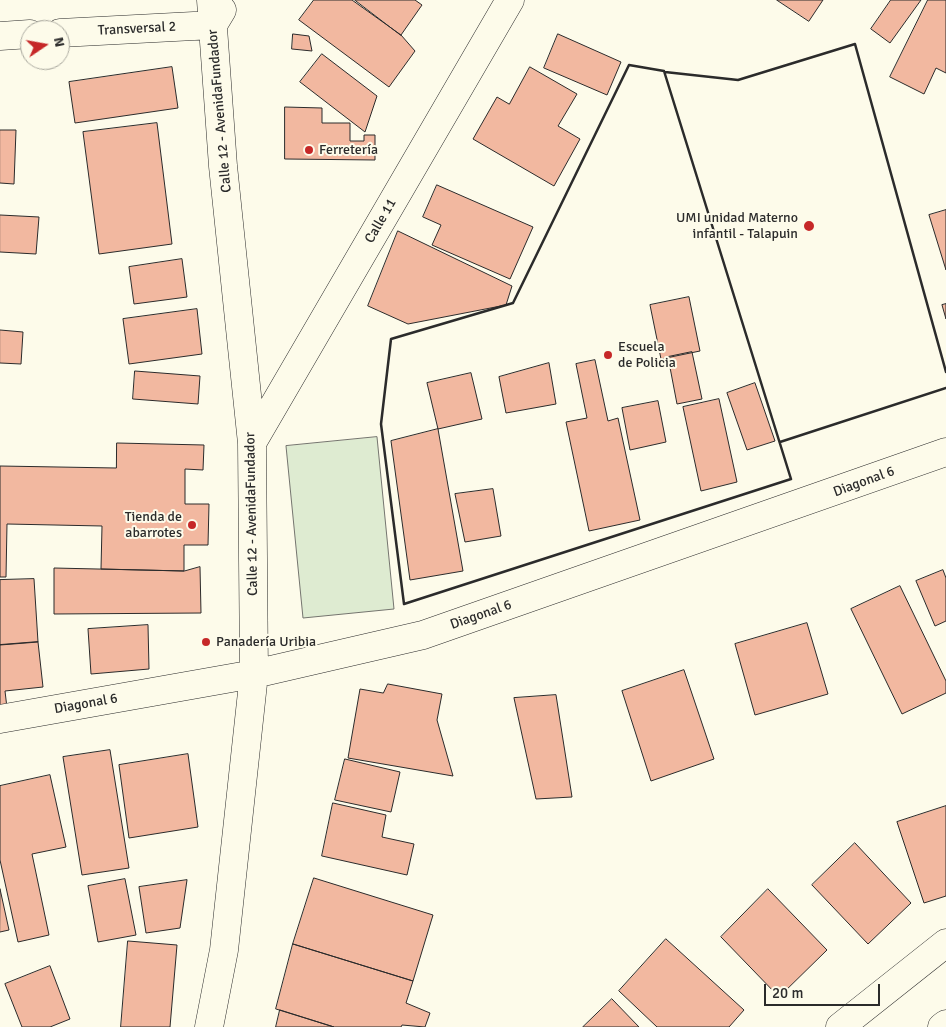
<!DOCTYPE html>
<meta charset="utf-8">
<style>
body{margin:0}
#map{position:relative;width:946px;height:1027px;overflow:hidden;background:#fdfbea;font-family:Signika,sans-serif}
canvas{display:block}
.north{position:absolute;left:20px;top:20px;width:50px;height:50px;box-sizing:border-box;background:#fdfbea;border:1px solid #a9a89e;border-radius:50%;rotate:78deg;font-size:14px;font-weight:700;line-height:20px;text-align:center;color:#2b2b2b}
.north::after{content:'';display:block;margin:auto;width:18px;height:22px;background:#c62828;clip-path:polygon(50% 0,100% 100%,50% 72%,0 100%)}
.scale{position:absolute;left:764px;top:984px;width:116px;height:22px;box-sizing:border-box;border:2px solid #2b2b2b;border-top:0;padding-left:6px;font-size:15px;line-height:18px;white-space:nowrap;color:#2b2b2b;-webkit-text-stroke:4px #fdfbea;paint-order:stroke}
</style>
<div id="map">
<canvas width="946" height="1027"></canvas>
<div class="north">N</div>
<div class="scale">20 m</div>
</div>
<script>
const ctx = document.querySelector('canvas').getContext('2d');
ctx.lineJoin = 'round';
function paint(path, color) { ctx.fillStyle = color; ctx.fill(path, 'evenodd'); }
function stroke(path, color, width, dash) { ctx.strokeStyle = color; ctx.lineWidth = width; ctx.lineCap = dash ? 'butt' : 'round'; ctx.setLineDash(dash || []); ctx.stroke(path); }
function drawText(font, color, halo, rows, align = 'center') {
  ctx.font = font + ' Signika,sans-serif'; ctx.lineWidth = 4; ctx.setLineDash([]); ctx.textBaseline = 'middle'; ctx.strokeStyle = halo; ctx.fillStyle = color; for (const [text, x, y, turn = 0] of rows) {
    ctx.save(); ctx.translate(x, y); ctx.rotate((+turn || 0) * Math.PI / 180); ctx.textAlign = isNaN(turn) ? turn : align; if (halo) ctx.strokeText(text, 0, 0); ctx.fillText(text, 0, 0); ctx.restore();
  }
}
const green = new Path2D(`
 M377,437L394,609L303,618L286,446Z`);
paint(green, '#deebd1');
stroke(green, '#74746e', 1);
const building = new Path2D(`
 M314,0H352L401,35L415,51L389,87L299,20Z
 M355,0H415L422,5L401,35Z
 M777,0H823L809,21Z
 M891,0H921L890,43L871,29Z
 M928,0H946V73L936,68L924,94L890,77Z
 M293,34L309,36L312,51L292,49Z
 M558,34L621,62L607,95L544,68Z
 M322,54L377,96L365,132L300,82Z
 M172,67L178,108L75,123L69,82Z
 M530,67L577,94L558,126L580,139L554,186L473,139L497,97L509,104Z
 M285,107L322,108V123H350V141H364V135H375V160L285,159Z
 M157,123L172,244L99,254L83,132Z
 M0,130H16L14,184L0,183Z
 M437,185L533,227L510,279L432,245L441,225L423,217Z
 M946,210V270L929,215Z
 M0,215L39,217L36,254L0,252Z
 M398,231L512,286L506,305L408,324L368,306Z
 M182,259L187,297L134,304L129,267Z
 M689,297L700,351L661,359L650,305Z
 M946,304V319L942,305Z
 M197,309L202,354L129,364L123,319Z
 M0,330L23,332L21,364L0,363Z
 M692,352L702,399L677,404L668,357Z
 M595,360L608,421L618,418L640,520L589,531L566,422L587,418L576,364Z
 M549,363L556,404L506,413L499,377Z
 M135,371L200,376L198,404L133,399Z
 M471,373L482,419L438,429L427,383Z
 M755,383L775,441L747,450L727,393Z
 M719,399L737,482L701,491L683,407Z
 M658,401L666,442L630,450L622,408Z
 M438,429L463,571L410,580L391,441Z
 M117,443L204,445L203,470L185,469V504H209L208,545H184V571L101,569L102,526L7,524L6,577H0V466L116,468Z
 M493,489L501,536L465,542L455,494Z
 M200,567L201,613L54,614V568L184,571Z
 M943,570L946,578V621L935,626L916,581Z
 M34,579L38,642L0,645V580Z
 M900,586L946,681V693L902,714L851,609Z
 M807,623L828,694L755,715L735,644Z
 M148,625L149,669L91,674L88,629Z
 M38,642L43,687L5,691L7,708L0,709V645Z
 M684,670L714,759L651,781L622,691Z
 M388,684L442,694L437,720L453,776L348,758L360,689L383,693Z
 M556,695L572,797L536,799L514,698Z
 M110,750L129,868L82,875L63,757Z
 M188,754L198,827L129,838L119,765Z
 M345,759L400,772L391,812L335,800Z
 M50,775L66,847L32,854L49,935L18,942L0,860V786Z
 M333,803L386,815L382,837L414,844L407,875L322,856Z
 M946,806V896L924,903L897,822Z
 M855,843L911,903L868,944L812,885Z
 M314,878L433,915L413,981L293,944Z
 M125,879L136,935L98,942L88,886Z
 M187,880L180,928L146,933L139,887Z
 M0,889L9,930L0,932Z
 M768,889L827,950L779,997L721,937Z
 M666,939L744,1010L729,1027H657L619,991Z
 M128,941L177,945L170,1027H121Z
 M293,944L413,981L406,1003L430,1013L425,1027L402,1025L401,1027H334L276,1009Z
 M50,966L70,1019L50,1027H22L5,984Z
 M612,999L639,1027H583Z
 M280,1010L334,1027H276Z`);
paint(building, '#f2b8a0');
stroke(building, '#2b2b2b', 1);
const minor = new Path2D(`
 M60,33L213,25L222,10
 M0,36L30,34
 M252,443L510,0
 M0,719L254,674L423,635L946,452
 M209,1027L224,950L254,674L252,443L223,166L211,0
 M840,1027L946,943
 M942,1027L946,1024`);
stroke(minor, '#2b2b2b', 29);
stroke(minor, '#fdfbea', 28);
stroke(new Path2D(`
 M629,65L664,71L791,479L404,604L381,424L391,339L513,303Z
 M665,72L738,80L855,44L946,372
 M780,442L946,388`), '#2b2b2b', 2.5);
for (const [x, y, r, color] of [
 [309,150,5,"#c62828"],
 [809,226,6,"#c62828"],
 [608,355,5,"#c62828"],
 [192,525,5,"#c62828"],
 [206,642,5,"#c62828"]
]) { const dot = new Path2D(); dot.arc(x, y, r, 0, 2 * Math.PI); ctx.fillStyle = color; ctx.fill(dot); stroke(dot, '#fdfbea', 2); }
drawText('14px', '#2b2b2b', '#fdfbea', [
 ["Transversal 2",137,29,-3],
 ["Calle 12 - AvenidaFundador",220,111,-95],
 ["Calle 11",381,221,-60],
 ["Diagonal 6",864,482,-20],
 ["Calle 12 - AvenidaFundador",252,514,-91],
 ["Diagonal 6",481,615,-19],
 ["Diagonal 6",86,704,-10]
]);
drawText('14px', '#2b2b2b', '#fdfbea', [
 ["Ferretería",319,150],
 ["UMI unidad Materno",798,218,"right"],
 ["infantil - Talapuin",798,234,"right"],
 ["Escuela",618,347],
 ["de Policia",618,363],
 ["Tienda de",182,517,"right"],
 ["abarrotes",182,533,"right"],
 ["Panadería Uribia",216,642]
], 'left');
</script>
